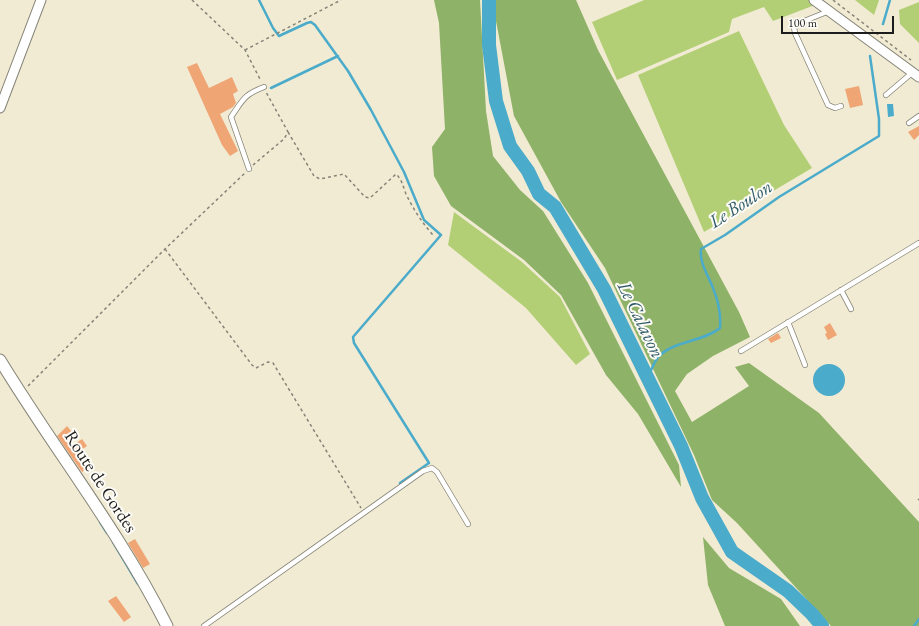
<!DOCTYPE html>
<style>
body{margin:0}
#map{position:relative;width:919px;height:626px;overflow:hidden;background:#f1ebd3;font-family:"EB Garamond",serif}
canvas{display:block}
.scale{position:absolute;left:781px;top:16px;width:113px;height:18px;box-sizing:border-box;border:2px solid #1c1c1c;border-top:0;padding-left:5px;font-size:12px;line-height:14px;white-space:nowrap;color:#1c1c1c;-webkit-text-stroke:3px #fdfcf7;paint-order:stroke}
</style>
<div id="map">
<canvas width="919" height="626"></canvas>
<div class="scale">100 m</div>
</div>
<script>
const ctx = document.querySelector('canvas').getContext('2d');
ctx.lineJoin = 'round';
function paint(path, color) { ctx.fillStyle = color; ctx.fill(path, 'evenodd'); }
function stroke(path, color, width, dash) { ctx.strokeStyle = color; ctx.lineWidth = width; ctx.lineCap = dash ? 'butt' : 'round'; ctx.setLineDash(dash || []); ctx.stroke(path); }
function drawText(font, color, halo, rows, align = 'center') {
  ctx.font = font + ' "EB Garamond",serif'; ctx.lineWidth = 4; ctx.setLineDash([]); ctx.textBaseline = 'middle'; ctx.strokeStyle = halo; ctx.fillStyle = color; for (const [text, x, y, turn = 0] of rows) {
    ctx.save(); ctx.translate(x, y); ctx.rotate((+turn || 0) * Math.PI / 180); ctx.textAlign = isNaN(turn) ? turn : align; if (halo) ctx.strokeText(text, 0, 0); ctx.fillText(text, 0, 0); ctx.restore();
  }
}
paint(new Path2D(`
 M644,0H809L815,5L773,21L764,7L732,19L729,32L617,80L592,22Z
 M855,0H879L874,15Z
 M919,2V43L900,24L899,10Z
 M739,31L784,125L812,168L704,232L638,75Z
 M454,212L522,262L560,297L590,354L576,365L526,308L448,245Z`), '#b3cf76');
paint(new Path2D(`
 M434,0H480L486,111L493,156L520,190L543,211L588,283L679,465L681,487L638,414L606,375L561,295L524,260L451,206L434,176L432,147L445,129L439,23Z
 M496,0H576L598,50L739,312L750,337L713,356L687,374L675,391L692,422L749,386L735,367L749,363L819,413L919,522V626H831L737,523L712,500L694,455L605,268L561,202L514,116L496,21Z
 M703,537L729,568L781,599L800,626H725L708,585Z`), '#8eb267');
paint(new Path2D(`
 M887,104H893L894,116L888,117Z
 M813 380a16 16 0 1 1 32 0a16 16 0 1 1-32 0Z`), '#4babca');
stroke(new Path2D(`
 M259,0L273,28L279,36L307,23L311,22L315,25L348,71L371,110L404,172L424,220L441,235L353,337L354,343L429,463L400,483
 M883,24L890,0
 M271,88L338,56
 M647,378C651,372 654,361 659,356C676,340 703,342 720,328C721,315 718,300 713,288C708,275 699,262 701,249L725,235L779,197L879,136V119L870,56
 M100,522L107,533
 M113,542L138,584
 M914,626L919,619`), '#4babca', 2.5);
stroke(new Path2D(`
 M489,0V45L496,101L510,146L528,171L539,194L555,207L604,289L681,446L702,498L732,552L788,591L812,614L822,626`), '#4babca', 14);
paint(new Path2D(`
 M197,63L209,88L232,77L238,91L233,94L236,103L233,107L220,114L238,151L230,156L222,145L187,67Z
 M859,86L863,105L850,108L845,89Z
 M919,126V135L914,140L908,132Z
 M830,323L837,335L828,340L825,334L827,333L824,327Z
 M778,333L781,338L771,343L768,339Z
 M67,426L72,432L66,436L72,446L82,439L87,446L77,453L86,469L82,472L57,436Z
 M135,539L150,564L143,568L128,543Z
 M116,596L131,617L124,622L108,601Z`), '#f0a575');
const service = new Path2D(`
 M829,11L797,24L794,27L795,33L828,105L835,108L841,106
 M886,95L913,72
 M909,123L919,116
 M249,169L231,117C243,100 243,95 264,87
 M841,290L851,309
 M788,322L805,365
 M741,351L919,243
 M204,626L423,471L432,468L437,472L468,524`);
const minor = new Path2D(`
 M814,0L919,77
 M0,108L41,0`);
const tertiary = new Path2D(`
 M0,360C54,449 120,532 167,626`);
stroke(service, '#868478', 6);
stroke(minor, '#868478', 11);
stroke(tertiary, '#868478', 13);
stroke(new Path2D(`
 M192,0L245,50L261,81
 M833,0L911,60
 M245,50L341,0
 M288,132L314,176L320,179L344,174L365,197L370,198L396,174C402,180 403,186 406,194C413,209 423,224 434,236
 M253,165L284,139L288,132L266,92
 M165,249L252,365L256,368L268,362L273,363L361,508
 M28,386L165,249L245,173
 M918,500L919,499`), '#868478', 1.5, [3, 3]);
stroke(service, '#fff', 4.5);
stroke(minor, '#fff', 9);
stroke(tertiary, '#fff', 11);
drawText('18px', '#1c1c1c', '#fdfcf7', [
 ["Route de Gordes",100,482,57]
]);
drawText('italic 19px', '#315c6a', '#fdfcf7', [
 ["Le Boulon",741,205,-33],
 ["Le Calavon",640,320,64]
]);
</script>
